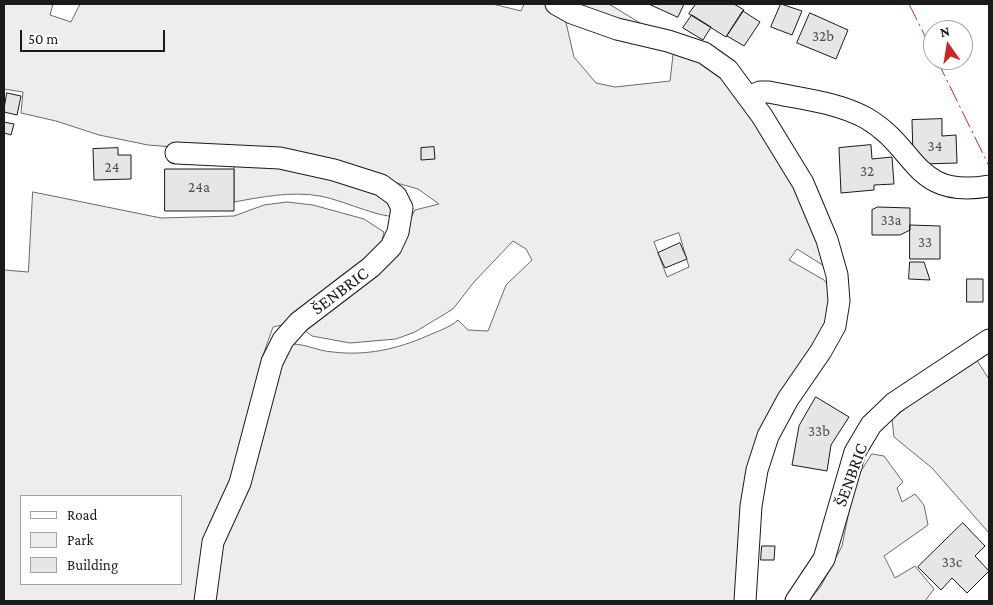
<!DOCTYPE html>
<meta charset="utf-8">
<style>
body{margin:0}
#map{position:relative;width:993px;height:605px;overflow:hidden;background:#fff;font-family:"Crimson Pro",serif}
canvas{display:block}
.frame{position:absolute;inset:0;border:5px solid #1a1a1a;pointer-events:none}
.legend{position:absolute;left:20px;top:495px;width:162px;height:90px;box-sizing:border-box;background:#fff;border:1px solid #a3a3a3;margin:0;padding:6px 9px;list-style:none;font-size:15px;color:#1a1a1a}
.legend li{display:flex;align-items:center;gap:10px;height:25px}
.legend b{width:25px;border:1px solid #a3a3a3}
.north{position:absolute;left:923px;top:20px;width:50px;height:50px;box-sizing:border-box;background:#fff;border:1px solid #a3a3a3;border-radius:50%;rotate:347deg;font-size:14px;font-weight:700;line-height:20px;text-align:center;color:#1a1a1a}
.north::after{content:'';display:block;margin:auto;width:18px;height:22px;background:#c62828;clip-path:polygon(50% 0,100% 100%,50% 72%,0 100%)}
.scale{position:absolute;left:20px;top:30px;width:145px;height:22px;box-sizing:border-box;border:2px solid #1a1a1a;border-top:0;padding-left:6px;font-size:15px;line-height:18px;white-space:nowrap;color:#1a1a1a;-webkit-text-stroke:4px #fff;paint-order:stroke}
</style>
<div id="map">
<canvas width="993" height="605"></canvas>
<div class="frame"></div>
<ul class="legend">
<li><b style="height:6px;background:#fff"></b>Road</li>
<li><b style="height:14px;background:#ededed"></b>Park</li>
<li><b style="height:14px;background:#e6e6e6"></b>Building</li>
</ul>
<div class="north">N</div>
<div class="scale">50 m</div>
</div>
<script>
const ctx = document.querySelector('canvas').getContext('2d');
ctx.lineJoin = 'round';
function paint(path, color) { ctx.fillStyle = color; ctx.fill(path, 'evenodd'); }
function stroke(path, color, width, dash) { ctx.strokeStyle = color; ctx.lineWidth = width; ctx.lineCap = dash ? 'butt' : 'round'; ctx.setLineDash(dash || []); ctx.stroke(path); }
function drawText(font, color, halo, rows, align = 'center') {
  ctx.font = font + ' "Crimson Pro",serif'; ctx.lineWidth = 4; ctx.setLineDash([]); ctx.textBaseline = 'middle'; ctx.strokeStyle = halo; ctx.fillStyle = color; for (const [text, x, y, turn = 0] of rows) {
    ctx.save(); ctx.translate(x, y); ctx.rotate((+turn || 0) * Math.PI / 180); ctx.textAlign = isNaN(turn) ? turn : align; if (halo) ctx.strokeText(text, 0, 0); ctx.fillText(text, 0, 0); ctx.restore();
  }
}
const green = new Path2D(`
 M4,4H53L50,15L71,22L80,4H493L521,11L524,4H545L564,14L574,57L596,83L615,87L670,81L674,46L724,74L786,162L829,269L797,249L789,260L824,280L833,291L824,334L786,387L735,601H214L217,555L267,416L288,344C305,343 317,351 333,352C367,356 397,349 427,336C438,331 449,328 458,320L468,330L488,331L506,285L532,260L526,249L513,241L474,282L453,309L415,332L396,339L350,343L312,336L304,330L405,230L415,210L439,204L418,189L365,174L199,149L148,145L99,135L56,121L21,113L23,92L4,89ZM679,233L689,267L667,277L654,242Z
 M565,4H609L660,35Z
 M282,163L384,190L394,216C380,218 339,199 320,196C292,191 261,197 234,202V165Z
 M33,192L161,218L234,216L264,205L287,202L313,205L364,219L384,232L379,253L282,325L273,327L262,358L253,420L198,601H4V270L28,272ZM21,496H181V584H21Z
 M976,359L989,379V533L932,468L894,437L892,419L930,389Z
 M872,454L884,456L903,482L897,488L902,502L915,494L924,505L928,525L884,556L895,578L915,566L934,589L925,601H809L821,586L842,546L855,481Z`);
paint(green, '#ededed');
stroke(green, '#6a6a6a', 1);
const building = new Path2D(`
 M649,4H684L678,17Z
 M696,4H734L744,10L726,37L689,14Z
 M781,4L802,11L792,35L771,27Z
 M743,11L760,22L744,46L727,36Z
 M810,13L848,30L836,59L797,43Z
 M692,15L711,27L703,40L683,28Z
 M7,93L21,96L17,115L4,112Z
 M942,119V136L956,135L957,163L922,164L913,156L912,120Z
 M4,122L14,124L11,135L4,133Z
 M871,145L872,159L892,157L894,184L874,185V190L841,193L839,148Z
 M434,147L435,159L421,160V148Z
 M118,148V155H131V179L94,180L93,149Z
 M165,169H234V211H165Z
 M878,207L910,208V230L900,235H872V210Z
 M910,225L940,226V259H910Z
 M680,243L687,259L665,268L658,253Z
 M910,262H924L930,280L909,279Z
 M967,279H983V302H967Z
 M816,397L849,417L831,445L827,471L792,465L799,426Z
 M963,523L985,546L975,556L989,571L967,593L952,578L941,590L918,567Z
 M762,546H775L774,560H761Z`);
paint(building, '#e6e6e6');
stroke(building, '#1a1a1a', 1);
const minor = new Path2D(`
 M556,4L572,13L617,29L668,41L704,53L728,70L762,116L803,183L827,240L837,275L839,301L835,326L821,351L788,399L768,436L757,470L751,506L745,601
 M748,97L760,92H769C801,99 837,102 866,118C918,148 913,199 989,186
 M176,153L280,158L334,170L381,185L396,196L402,208L398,232L391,247L371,267L299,322L283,340L272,362L240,483L213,542L205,601
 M796,601L824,559L855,452L871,425L894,403L989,340`);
stroke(minor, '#1a1a1a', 23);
stroke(minor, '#fff', 21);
stroke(new Path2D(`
 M909,4L933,52
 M937,60L989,166`), '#c62828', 1, [18, 4, 2.5, 4]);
drawText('15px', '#4d4d4d', null, [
 ["32b",823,36],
 ["34",935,146],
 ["24",112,167],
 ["32",867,171],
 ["24a",199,187],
 ["33a",891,220],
 ["33",925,242],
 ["33b",819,431],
 ["33c",952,562]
]);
drawText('18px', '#1a1a1a', '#fff', [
 ["ŠENBRIC",340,291,-37],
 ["ŠENBRIC",851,475,-70]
]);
</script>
